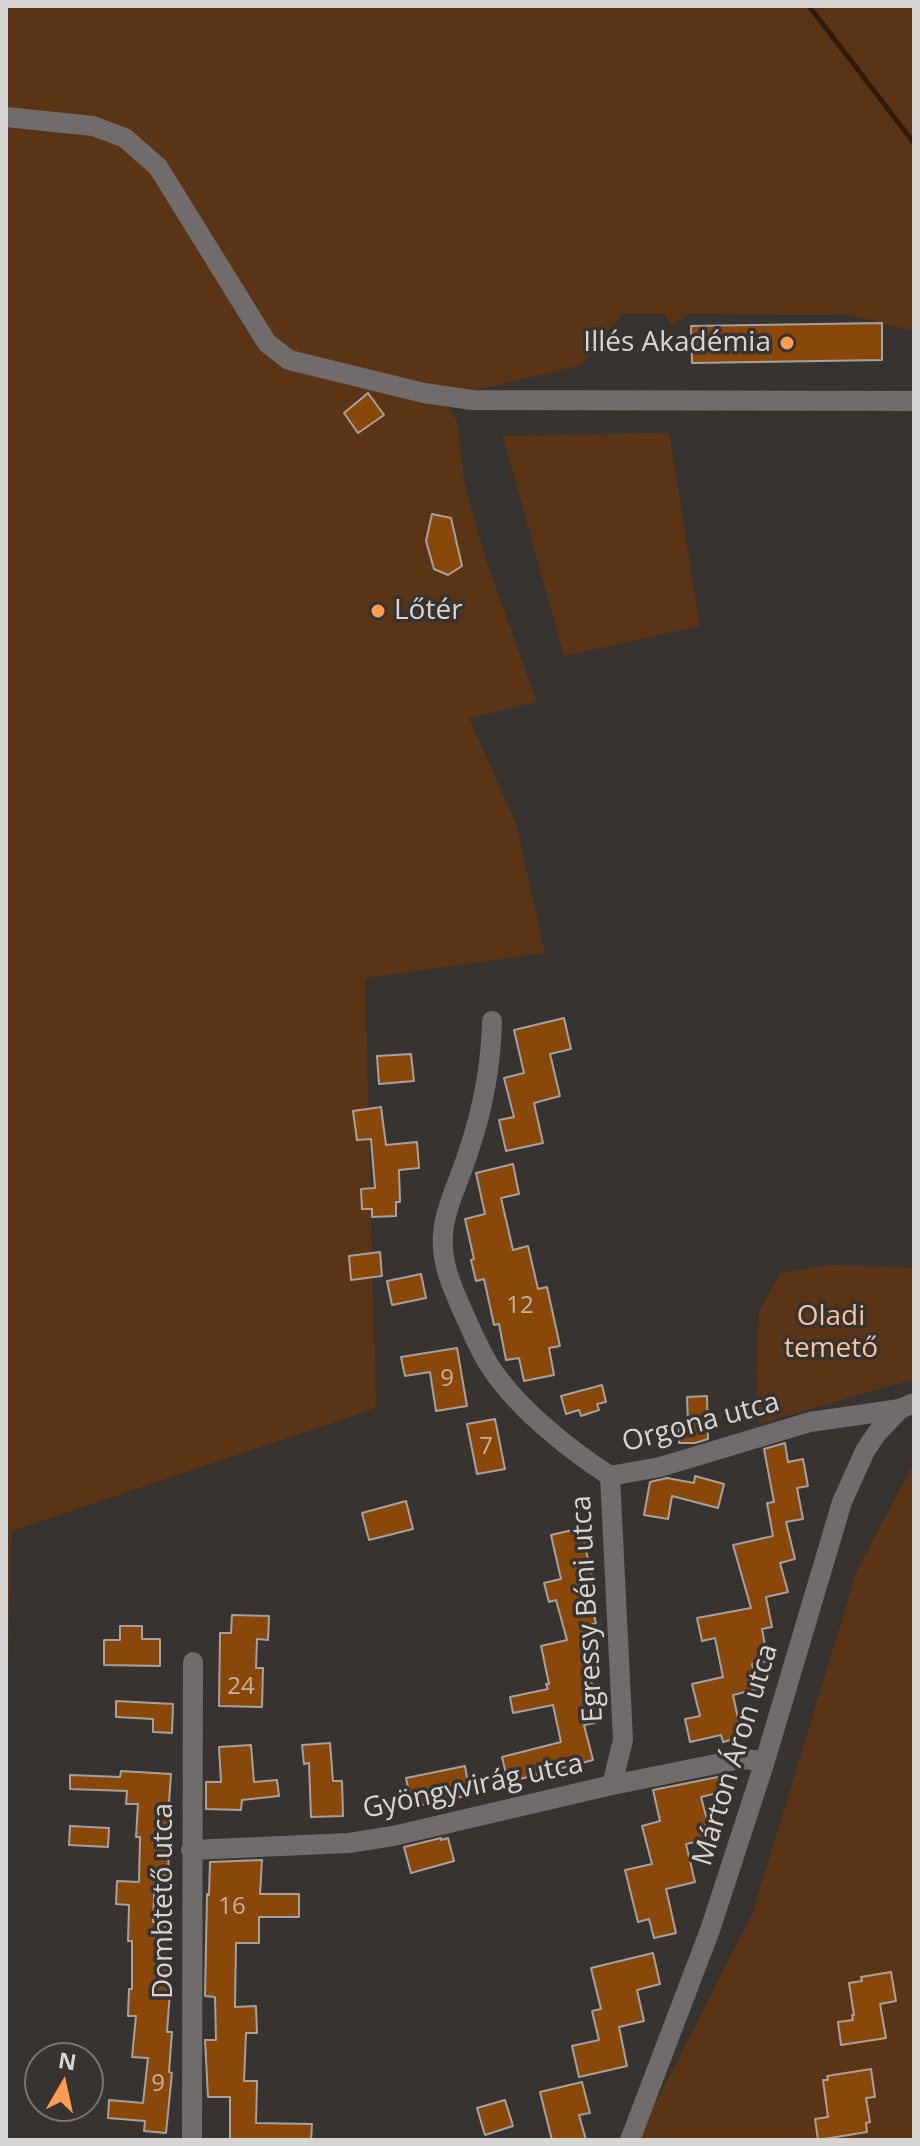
<!DOCTYPE html>
<meta charset="utf-8">
<style>
body{margin:0}
#map{position:relative;width:920px;height:2146px;overflow:hidden;background:#373331;font-family:"Open Sans",sans-serif}
canvas{display:block}
.frame{position:absolute;inset:0;border:8px solid #d8d6d4;pointer-events:none}
.north{position:absolute;left:24px;top:2042px;width:80px;height:80px;box-sizing:border-box;background:#373331;border:2px solid #777472;border-radius:50%;rotate:9deg;font-size:22px;font-weight:700;line-height:32px;text-align:center;color:#d8d6d4}
.north::after{content:'';display:block;margin:auto;width:28px;height:36px;background:#fd9d55;clip-path:polygon(50% 0,100% 100%,50% 72%,0 100%)}
</style>
<div id="map">
<canvas width="920" height="2146"></canvas>
<div class="frame"></div>
<div class="north">N</div>
</div>
<script>
const ctx = document.querySelector('canvas').getContext('2d');
ctx.lineJoin = 'round';
function paint(path, color) { ctx.fillStyle = color; ctx.fill(path, 'evenodd'); }
function stroke(path, color, width, dash) { ctx.strokeStyle = color; ctx.lineWidth = width; ctx.lineCap = dash ? 'butt' : 'round'; ctx.setLineDash(dash || []); ctx.stroke(path); }
function drawText(font, color, halo, rows, align = 'center') {
  ctx.font = font + ' "Open Sans",sans-serif'; ctx.lineWidth = 7; ctx.setLineDash([]); ctx.textBaseline = 'middle'; ctx.strokeStyle = halo; ctx.fillStyle = color; for (const [text, x, y, turn = 0] of rows) {
    ctx.save(); ctx.translate(x, y); ctx.rotate((+turn || 0) * Math.PI / 180); ctx.textAlign = isNaN(turn) ? turn : align; if (halo) ctx.strokeText(text, 0, 0); ctx.fillText(text, 0, 0); ctx.restore();
  }
}
paint(new Path2D(`
 M6,6H914V331L850,315L689,314L672,325L664,314H622L581,365L442,398L457,421L464,481L486,560L537,702L469,718L516,824L545,953L365,978L376,1408L12,1531L6,1726Z
 M669,433L700,626L564,656L503,436Z
 M828,1265L914,1268V1379L759,1424L756,1372L759,1312L780,1273Z
 M914,1463V2140H637L753,1912L857,1570Z`), '#5b3416');
stroke(new Path2D(`
 M809,6L914,143`), '#2f1908', 5);
const building = new Path2D(`
 M882,323V360L692,363L691,326Z
 M368,393L384,415L358,433L344,413Z
 M432,514L451,518L462,566L448,575L434,569L426,541Z
 M564,1018L571,1049L550,1054L560,1096L534,1103L543,1143L506,1151L499,1120L514,1117L504,1078L524,1073L514,1030Z
 M411,1054L414,1081L379,1084L377,1056Z
 M381,1107L386,1145L417,1142L419,1168L399,1170L400,1202H396V1216L372,1217V1209H362L361,1189L375,1188L371,1139L357,1140L353,1111Z
 M513,1164L519,1194L501,1198L513,1250L528,1246L538,1289L547,1287L560,1346L549,1348L554,1375L524,1381L519,1358L506,1360L499,1324L494,1325L484,1279L476,1281L471,1260L474,1259L465,1219L485,1214L476,1173Z
 M380,1252L382,1276L351,1280L349,1256Z
 M421,1274L426,1298L392,1305L387,1281Z
 M457,1348L467,1406L436,1411L430,1372L405,1376L401,1357Z
 M602,1385L606,1402L597,1404L599,1410L581,1416L579,1410L566,1414L561,1396Z
 M707,1396L708,1439L695,1443H679V1424H688L687,1397Z
 M495,1419L505,1469L477,1474L467,1424Z
 M785,1443L788,1462L803,1459L808,1486L797,1488L803,1519L786,1522L795,1559L780,1563L788,1592L766,1597L772,1627L762,1629L768,1661L752,1664L758,1689L733,1695L742,1737L723,1742L721,1735L690,1742L685,1719L700,1716L692,1684L723,1677L715,1638L702,1641L697,1618L751,1608L733,1545L773,1536L767,1503L774,1502L764,1449Z
 M695,1476L724,1484L718,1508L672,1496L668,1519L644,1515L650,1482L667,1478L694,1483Z
 M406,1501L413,1529L369,1540L362,1513Z
 M581,1528L595,1590L588,1592L596,1623L587,1626L595,1662L586,1664L595,1694L589,1695L595,1723L584,1725L593,1760L508,1782L502,1757L561,1742L553,1705L513,1713L510,1697L548,1689L546,1684H549L541,1646L567,1640L556,1600L549,1602L544,1583L561,1579L551,1535Z
 M232,1615L269,1616L268,1640L257,1639L256,1668H263L262,1707L219,1706L220,1633H231Z
 M120,1626H142V1639H160V1666L104,1665V1640H120Z
 M116,1701L173,1704L172,1733L153,1732V1719L116,1717Z
 M330,1743L333,1781H342L343,1816L311,1817L309,1763L304,1764L302,1745Z
 M251,1745L254,1782L277,1780L279,1796L242,1800L241,1810L206,1809V1782H221L219,1747Z
 M465,1766L470,1795L412,1807L406,1778Z
 M121,1771L171,1774L166,1846H169L168,1876L155,1875L153,1922L165,1923L164,1957H167V1991H170L167,2032H172L169,2072L172,2073L166,2133L144,2131L145,2121L108,2118L109,2100L143,2103L148,2058L132,2057L136,2016H128L129,1989H132V1941H128L129,1905L116,1904L117,1881L139,1882L140,1837H136L138,1804H126L127,1791L70,1789V1775L120,1777Z
 M718,1777L722,1792L701,1797L712,1838L686,1844L695,1882L666,1889L676,1933L654,1938L649,1919L638,1922L625,1870L652,1864L642,1826L660,1821L653,1790Z
 M70,1826L109,1828L108,1847L69,1845Z
 M441,1838V1840L448,1838L454,1861L411,1873L404,1847Z
 M262,1860L260,1894H299V1917H259V1943H236L235,2007L256,2006L257,2033H246L244,2081H257L256,2123L312,2124L311,2140H230V2097H208L205,2040H216L215,1997L205,1996L207,1894L209,1895L210,1862Z
 M653,1953L660,1984L637,1990L644,2021L619,2027L627,2066L579,2077L572,2046L599,2040L592,2011L601,2009L591,1968Z
 M891,1972L896,2001L880,2004L886,2038L841,2045L838,2022L853,2020L852,2015H854L849,1983L862,1981L861,1977Z
 M871,2069L875,2097L866,2098L870,2122L866,2123L867,2132L818,2140L815,2119L828,2117L823,2080H828L827,2076Z
 M582,2082L590,2113L579,2115L586,2140H552L540,2092Z
 M505,2100L513,2126L485,2135L477,2108Z`);
paint(building, '#894709');
stroke(building, '#a6a19e', 2);
stroke(new Path2D(`
 M6,117L93,126L125,138L158,167L267,343L289,360L424,393L472,400L914,401
 M492,1021C491,1068 483,1109 468,1153C460,1179 445,1207 443,1234C441,1260 450,1282 460,1305C468,1323 476,1342 486,1360C512,1404 568,1449 610,1476L660,1467L810,1422L900,1409
 M610,1476L623,1740L612,1785
 M191,1850L349,1843L393,1836L612,1785L741,1759L765,1761
 M192,2140L193,1662
 M630,2140L710,1930L765,1761L842,1502L865,1451L877,1433L900,1409L914,1403`), '#6f6c6b', 20);
for (const [x, y, r, color] of [
 [787,343,8,"#fd9d55"],
 [378,611,8,"#fd9d55"]
]) { const dot = new Path2D(); dot.arc(x, y, r, 0, 2 * Math.PI); ctx.fillStyle = color; ctx.fill(dot); stroke(dot, '#373331', 3); }
drawText('24px', '#c4b2a1', null, [
 ["12",520,1306],
 ["9",447,1379],
 ["7",486,1447],
 ["24",241,1687],
 ["16",232,1907],
 ["9",158,2084]
]);
drawText('28px', '#d8d6d4', '#373331', [
 ["Illés Akadémia",771,343],
 ["Lőtér",394,611,"left"]
], 'right');
drawText('28px', '#fbc199', '#373331', [
 ["Oladi",831,1317],
 ["temető",831,1349]
]);
drawText('28px', '#d8d6d4', '#373331', [
 ["Orgona utca",701,1423,-15],
 ["Egressy Béni utca",588,1609,-93],
 ["Márton Áron utca",736,1755,-73],
 ["Gyöngyvirág utca",473,1787,-12],
 ["Dombtető utca",164,1901,-90]
]);
</script>
